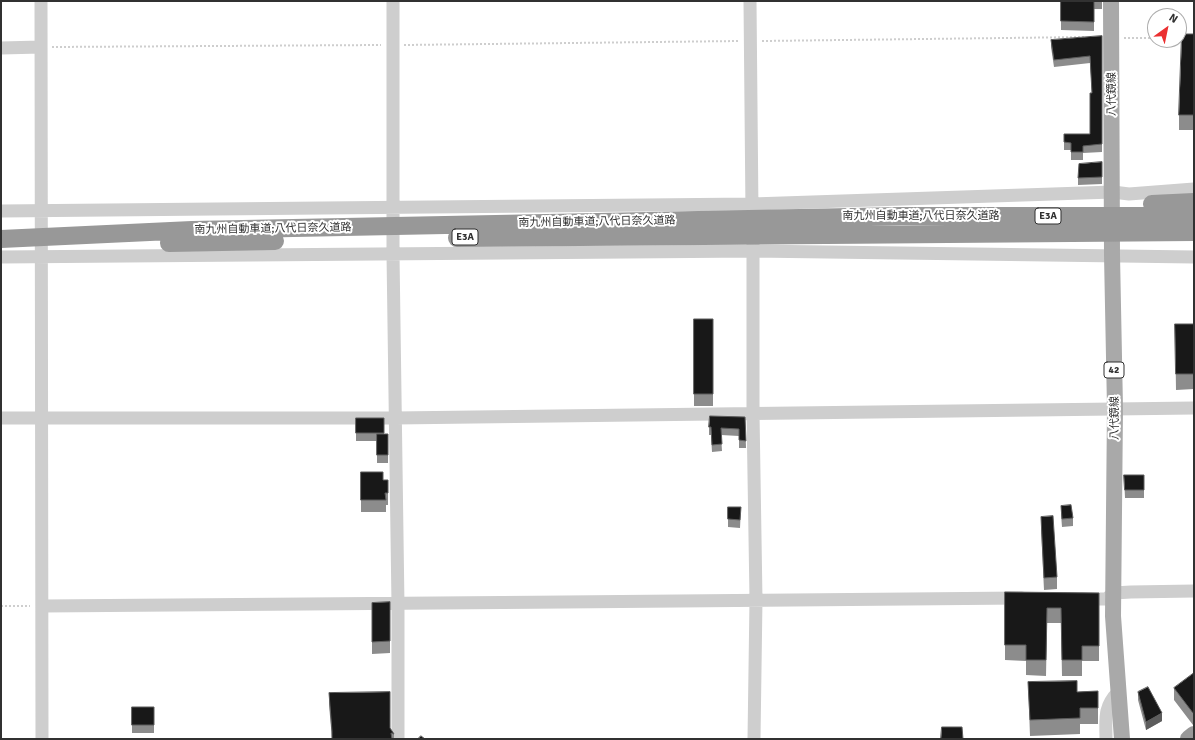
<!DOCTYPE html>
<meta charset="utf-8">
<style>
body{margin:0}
#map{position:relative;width:1195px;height:740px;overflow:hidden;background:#fff;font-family:Signika,sans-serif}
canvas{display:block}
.frame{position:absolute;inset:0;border:2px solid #313131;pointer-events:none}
.north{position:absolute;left:1147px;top:8px;width:40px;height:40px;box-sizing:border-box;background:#fff;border:1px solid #adadad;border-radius:50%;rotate:33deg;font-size:11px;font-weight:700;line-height:16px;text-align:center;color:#313131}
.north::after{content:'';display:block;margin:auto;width:14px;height:18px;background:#eb3031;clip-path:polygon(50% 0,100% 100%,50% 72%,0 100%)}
</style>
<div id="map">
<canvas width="1195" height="740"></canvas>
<div class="frame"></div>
<div class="north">N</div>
</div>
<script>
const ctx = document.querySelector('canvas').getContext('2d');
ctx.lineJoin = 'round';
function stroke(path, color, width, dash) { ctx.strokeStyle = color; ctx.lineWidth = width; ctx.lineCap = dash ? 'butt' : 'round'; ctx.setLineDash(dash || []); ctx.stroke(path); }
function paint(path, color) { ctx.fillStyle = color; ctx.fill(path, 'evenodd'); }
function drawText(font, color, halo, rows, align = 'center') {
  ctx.font = font + ' Signika,"Noto Sans JP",sans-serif'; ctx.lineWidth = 4; ctx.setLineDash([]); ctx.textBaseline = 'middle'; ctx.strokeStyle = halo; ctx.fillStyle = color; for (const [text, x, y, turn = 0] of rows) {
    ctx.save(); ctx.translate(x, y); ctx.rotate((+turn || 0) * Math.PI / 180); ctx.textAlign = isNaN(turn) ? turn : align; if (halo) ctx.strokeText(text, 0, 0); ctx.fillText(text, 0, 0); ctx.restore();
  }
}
stroke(new Path2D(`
 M1124,38H1155
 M762,41L1085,37
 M404,45L739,41
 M52,47L381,45
 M1,606H30`), '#cecece', 2, [2, 2]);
stroke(new Path2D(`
 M41,1L42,739
 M393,1V254L398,605V739
 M750,1L752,213
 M1,48L41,47
 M1,211L752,204L1113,192L1129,194L1194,189
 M753,243V413L756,599L754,739
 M1,257L753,251L1194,257
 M1,418H395L1194,408
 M1082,599H1106L1114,593L1131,592L1194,591
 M43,606C369,605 696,600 1022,598
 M1106,739C1106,720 1103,707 1118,692`), '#cecece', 13);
stroke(new Path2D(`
 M1111,1L1112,255L1115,408L1113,616L1122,739`), '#a9a9a9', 16);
stroke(new Path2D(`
 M1189,739L1194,735`), '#989898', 18);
stroke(new Path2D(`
 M1152,204L1194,202
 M457,238L1194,232
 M1,239L192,230L901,216H1194
 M169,243L275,241`), '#989898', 18);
paint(new Path2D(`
 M1061,1H1102V9H1094V31L1061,30Z
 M1194,34V130H1179V115Z
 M1102,36V152L1083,153V160H1071V150H1064V142L1090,134L1092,93L1090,63L1054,67L1051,47V40Z
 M1102,162V184L1078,185V178Z
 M694,319H713V406H694Z
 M1175,324H1194V389L1176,390Z
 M745,417L746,448H739V436L721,435L722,451L712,452L711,435H709V427Z
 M356,418H384V434H388V463H377V441H356Z
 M361,472L383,480H388V505H386V512H361Z
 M1124,475H1144V498H1125Z
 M1061,506L1073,518V526L1062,527L1061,514Z
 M741,507L740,528L728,527V519Z
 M1041,517L1057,577V589L1044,590L1041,529Z
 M1005,592L1099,593V661H1082V676H1062L1061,623H1047L1046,676L1026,675V661L1005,660Z
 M390,602V653L372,654V603Z
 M1194,673V724L1193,725L1174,700V688Z
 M1028,682L1077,692L1098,691V724H1080V734L1030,736Z
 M1138,692L1162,721L1146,730L1138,700Z
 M329,693L390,728L394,734V739H332L329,705Z
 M132,707H154V733H132Z`), '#8c8c8c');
paint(new Path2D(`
 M1194,712V724L1193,725V713Z
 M1162,713V721L1146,730V722Z`), '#5d5d5d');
const building = new Path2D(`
 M1061,1H1094V22L1061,21Z
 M1182,34H1194V115H1179Z
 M1102,36V144L1083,146V152H1071V143L1064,142V134H1090V93H1092L1090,56L1054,60L1051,40Z
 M1102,162V177L1078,178L1079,164Z
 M694,319H713V394H694Z
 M1175,324H1194V374H1176Z
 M710,416L745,417L746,441L739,440V429L721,428L722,444L712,445L711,427H709Z
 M356,418H384V433H356Z
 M377,434H388V455H377Z
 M361,472H383V480H388V493H385L386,500H361Z
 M1124,475H1144V490H1125Z
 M1071,505L1073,518L1062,519L1061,506Z
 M728,507H741L740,520L728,519Z
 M1053,516L1057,577L1044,578L1041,517Z
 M1005,592L1099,593V646H1082V660H1062L1061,608H1047L1046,660H1026V645H1005Z
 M390,602V641L372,642V603Z
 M1194,673V712L1193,713L1174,688Z
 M1077,681V692L1098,691V708H1080V718L1030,720L1028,682Z
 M1148,687L1162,713L1146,722L1138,692Z
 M390,692V728L394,734L391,733L392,739H332V731L329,693Z
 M132,707H154V725H132Z
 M942,727H962L963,739H941Z
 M421,736L425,739H418Z`);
paint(building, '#181818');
stroke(building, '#5d5d5d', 1);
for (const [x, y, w] of [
 [1048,216,26],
 [465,237,26],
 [1114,370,20]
]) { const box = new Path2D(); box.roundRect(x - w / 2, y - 8, w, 16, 3); ctx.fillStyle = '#fff'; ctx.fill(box); stroke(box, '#313131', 1); }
drawText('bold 10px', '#313131', null, [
 ["E3A",1048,216],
 ["E3A",465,237],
 ["42",1114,370]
]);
drawText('11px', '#313131', '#fff', [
 ["八代鏡線",1112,94,-90],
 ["南九州自動車道;八代日奈久道路",921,216],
 ["南九州自動車道;八代日奈久道路",597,222,-1],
 ["南九州自動車道;八代日奈久道路",273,229,-1],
 ["八代鏡線",1115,418,-90]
]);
</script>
